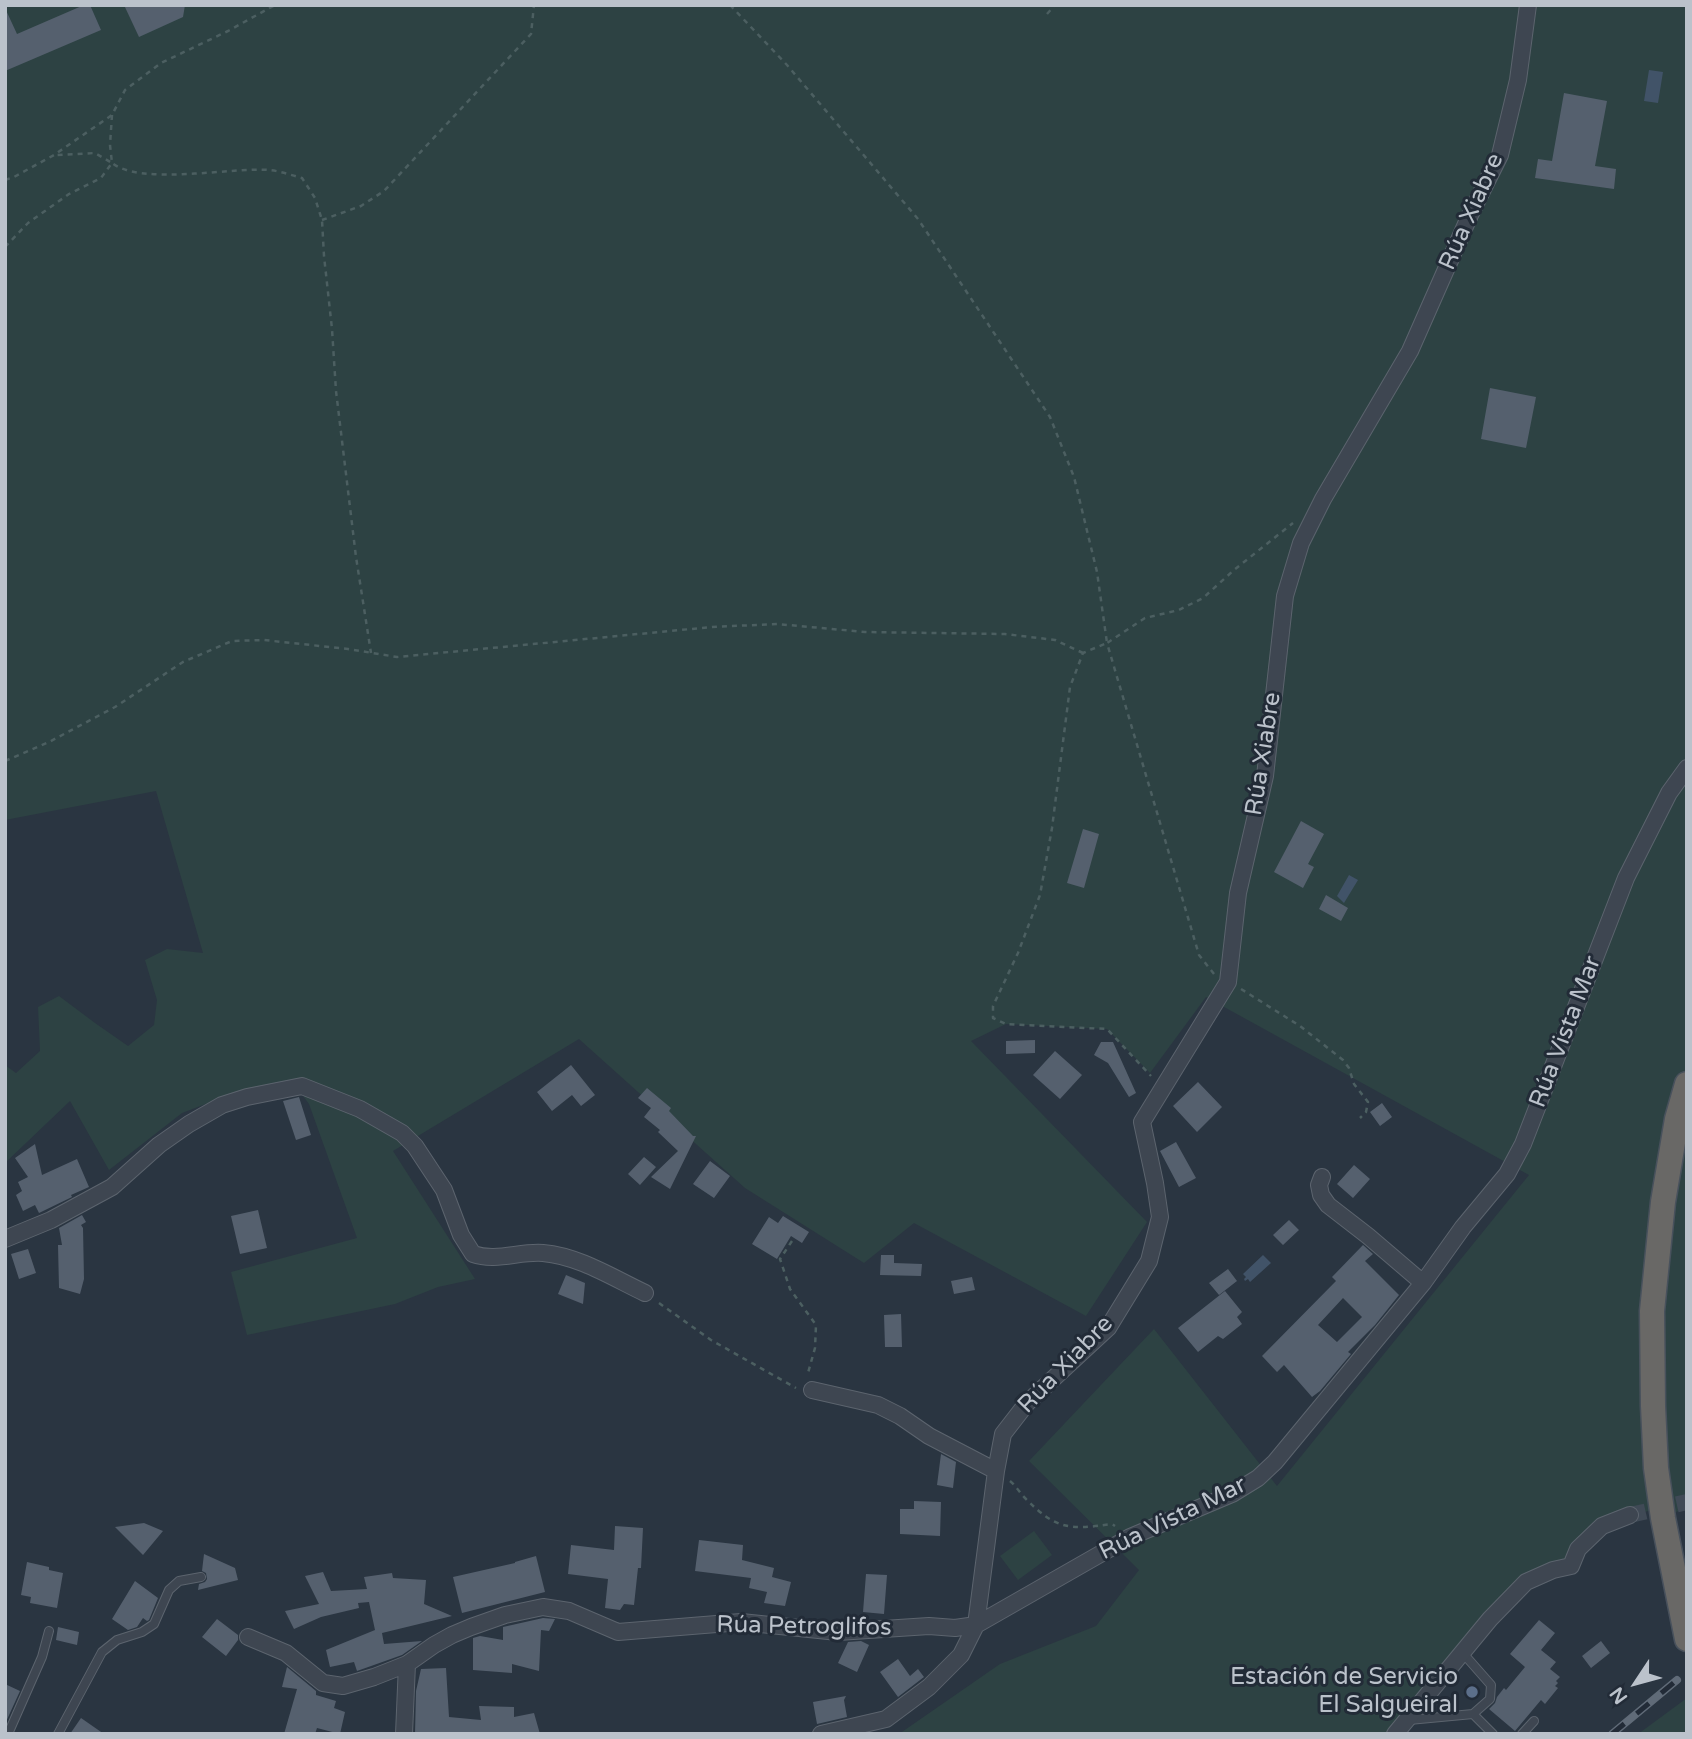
<!DOCTYPE html>
<meta charset="utf-8">
<style>
body{margin:0}
#map{position:relative;width:1692px;height:1739px;overflow:hidden;background:#2a3541;font-family:"Varela Round",sans-serif}
canvas{display:block}
.frame{position:absolute;inset:0;border:7px solid #bbc2cb;pointer-events:none}
.north{position:absolute;left:1601px;top:1648px;width:70px;height:70px;-webkit-text-stroke:5px #222b37;paint-order:stroke;rotate:234deg;font-size:19px;font-weight:700;line-height:28px;text-align:center;color:#bbc2cb}
.north::after{content:'';display:block;margin:auto;width:24px;height:32px;background:#bbc2cb;clip-path:polygon(50% 0,100% 100%,50% 72%,0 100%)}
</style>
<div id="map">
<canvas width="1692" height="1739"></canvas>
<div class="frame"></div>
<div class="north">N</div>
</div>
<script>
const ctx = document.querySelector('canvas').getContext('2d');
ctx.lineJoin = 'round';
function paint(path, color) { ctx.fillStyle = color; ctx.fill(path, 'evenodd'); }
function stroke(path, color, width, dash) { ctx.strokeStyle = color; ctx.lineWidth = width; ctx.lineCap = dash ? 'butt' : 'round'; ctx.setLineDash(dash || []); ctx.stroke(path); }
function drawText(font, color, halo, rows, align = 'center') {
  ctx.font = font + ' "Varela Round",sans-serif'; ctx.lineWidth = 6; ctx.setLineDash([]); ctx.textBaseline = 'middle'; ctx.strokeStyle = halo; ctx.fillStyle = color; for (const [text, x, y, turn = 0] of rows) {
    ctx.save(); ctx.translate(x, y); ctx.rotate((+turn || 0) * Math.PI / 180); ctx.textAlign = isNaN(turn) ? turn : align; if (halo) ctx.strokeText(text, 0, 0); ctx.fillText(text, 0, 0); ctx.restore();
  }
}
paint(new Path2D(`
 M5,5H1687V1507L1663,1518L1660,1507L1602,1526L1571,1566L1526,1582L1395,1734H899L1000,1664L1096,1626L1139,1570L1029,1461L1154,1329L1277,1486L1529,1175L1206,997L1150,1073L1107,1029L1006,1024L971,1041L1147,1222L1086,1316L914,1223L864,1263L745,1188L579,1039L393,1151L475,1279L438,1287L395,1304L247,1335L231,1272L357,1238L309,1104L293,1082L237,1092L182,1113L109,1170L70,1101L5,1163V1065L16,1073L40,1051L38,1007L59,996L95,1023L128,1046L154,1025L157,1000L145,960L167,949L203,953L156,791L5,820Z
 M1034,1531L1052,1555L1018,1580L1000,1556Z
 M1687,1698V1734H1638Z`), '#2d4243');
paint(new Path2D(`
 M1649,70L1663,72L1658,103L1644,101Z
 M1349,875L1358,880L1344,903L1337,896Z
 M1263,1255L1271,1263L1250,1282L1248,1279L1245,1281L1244,1279L1246,1277L1243,1274Z`), '#415368');
paint(new Path2D(`
 M84,5H90L101,30L5,71V8L17,34Z
 M124,5H185L183,17L139,37Z
 M1564,93L1607,101L1595,166L1616,169L1614,189L1535,178L1538,159L1552,161Z
 M1490,388L1536,397L1526,448L1481,439Z
 M1301,821L1324,834L1308,864L1314,867L1303,888L1274,872Z
 M1083,829L1099,834L1084,888L1067,883Z
 M1326,895L1348,908L1341,921L1319,909Z
 M1035,1040V1053L1006,1054V1041Z
 M1101,1042H1113L1136,1093L1129,1097L1108,1063L1094,1055Z
 M1055,1051L1082,1075L1060,1099L1033,1075Z
 M571,1065L595,1095L581,1106L572,1095L552,1111L537,1092Z
 M1198,1082L1222,1107L1197,1132L1173,1106Z
 M647,1088L671,1108L669,1111L693,1136H696L670,1189L651,1177L678,1151L658,1132L660,1130L644,1117L651,1108L638,1098Z
 M299,1097L311,1135L296,1140L283,1101Z
 M1382,1103L1392,1117L1380,1126L1370,1112Z
 M1176,1142L1196,1178L1179,1187L1160,1151Z
 M35,1144L42,1175L77,1159L89,1187L71,1195L72,1197L39,1213L35,1205L23,1211L16,1195L22,1191L18,1182L28,1177L15,1158Z
 M644,1157L656,1167L640,1185L628,1174Z
 M710,1161L730,1176L714,1198L693,1184Z
 M1354,1165L1370,1179L1353,1198L1337,1184Z
 M258,1210L267,1248L240,1254L231,1216Z
 M82,1215L86,1222L81,1225L83,1228L84,1279L80,1294L59,1288L58,1245H62L59,1228Z
 M783,1216L809,1232L802,1243L791,1236L777,1259L752,1244L769,1217L778,1223Z
 M1289,1220L1299,1230L1283,1245L1273,1235Z
 M1363,1245L1373,1254L1365,1261L1399,1295L1375,1325L1348,1352L1351,1354L1320,1391L1312,1397L1284,1365L1277,1372L1262,1356L1336,1281L1332,1277ZM1343,1298L1362,1317L1337,1342L1318,1325Z
 M28,1249L36,1273L19,1279L11,1254Z
 M881,1255H894V1263L922,1264L921,1276L880,1275Z
 M1228,1269L1237,1281L1219,1295L1209,1283Z
 M566,1275L585,1283L583,1304L558,1294Z
 M972,1277L975,1290L954,1294L951,1281Z
 M1225,1291L1242,1312L1237,1317L1242,1324L1223,1339L1218,1336L1198,1352L1178,1328Z
 M901,1314L902,1347H885L884,1315Z
 M941,1454L956,1462L953,1488L937,1485Z
 M914,1501L941,1502L940,1536L900,1534V1509H914Z
 M144,1523L163,1531L143,1555L115,1527Z
 M615,1526L643,1528L641,1568H638L634,1605L624,1604L620,1610L605,1608L608,1579L568,1574L571,1545L614,1550Z
 M699,1540L743,1545L742,1560L774,1568L772,1577L791,1582L785,1606L764,1603L767,1592L749,1588L751,1578L695,1571Z
 M204,1554L235,1568L238,1580L198,1590L199,1584L205,1582L207,1579L206,1573L202,1571Z
 M536,1556L545,1592L462,1613L453,1577L515,1563V1562Z
 M27,1562L49,1567V1570L63,1573L57,1608L30,1603L31,1597L21,1595Z
 M323,1572L331,1591L367,1589L364,1577L392,1573L393,1578L426,1580L424,1604L452,1616L382,1633L384,1644L422,1641L402,1655L357,1671L354,1662L330,1667L326,1650L375,1630L369,1602L358,1603L359,1608L321,1617L294,1629L285,1611L319,1604L305,1576Z
 M866,1574L887,1575L884,1614L863,1612Z
 M135,1581L158,1598L149,1620L147,1621L143,1618L137,1627L128,1630L112,1619Z
 M543,1618L555,1619L549,1631L541,1630L539,1671L512,1664V1673L473,1670V1638L480,1636L503,1640V1627Z
 M217,1619L238,1635V1640L226,1656L202,1637Z
 M1539,1620L1555,1633L1541,1650L1556,1662L1550,1669L1560,1677L1556,1681L1558,1683L1555,1686L1558,1688L1545,1704L1541,1700L1515,1731L1489,1709L1495,1703L1497,1697L1504,1688L1506,1690L1525,1667L1510,1654Z
 M58,1627L79,1632L77,1645L56,1640Z
 M861,1641L869,1645L857,1672L838,1663L848,1642Z
 M1601,1641L1610,1653L1591,1668L1582,1656Z
 M898,1659L910,1676L918,1669L924,1677L898,1697L880,1672Z
 M287,1667L316,1691V1695L336,1701L334,1708L345,1712L340,1734L317,1728L315,1734H284L297,1689L282,1687Z
 M446,1668L449,1717L481,1720L479,1706L514,1707V1717L534,1713L540,1734H415L416,1691L421,1669Z
 M5,1684L20,1691L5,1724Z
 M846,1696L844,1700L847,1717L817,1724L813,1702Z
 M81,1718L104,1734H70Z`), '#55606e');
stroke(new Path2D(`
 M1630,1515L1687,1502`), '#404a56', 16, [16, 8]);
const service = new Path2D(`
 M1473,1714L1493,1734
 M1409,1720L1473,1714L1490,1699L1491,1685L1462,1652
 M8,1734L42,1657L49,1631
 M58,1734L102,1652L117,1640L142,1632L154,1624L169,1590L179,1581L201,1577
 M1522,1734L1534,1721`);
const minor = new Path2D(`
 M1322,1177L1319,1185L1321,1195L1328,1205L1368,1236L1423,1283
 M5,1239L51,1220L112,1187L159,1145L189,1124L222,1105L247,1097L302,1086L360,1109L402,1133L415,1146L444,1190L461,1235L473,1254C496,1262 520,1251 543,1253C579,1256 613,1278 645,1293
 M812,1390L878,1405L900,1416L929,1436L996,1471
 M248,1637L286,1653L323,1683L343,1686L374,1677L407,1664L434,1645L452,1635L471,1627L505,1615L543,1607L569,1611L618,1632L741,1622L838,1632L929,1626L955,1628L976,1625L1130,1537L1232,1494L1258,1478L1275,1462L1423,1283L1463,1227L1507,1174L1523,1144L1626,878L1669,793L1687,768
 M404,1734L407,1664
 M821,1734L886,1719L929,1687L961,1655L976,1625L996,1471L1003,1434L1027,1403L1108,1328L1149,1261L1160,1217L1155,1183L1142,1122L1228,982L1238,893L1265,776L1285,596L1301,543L1323,499L1410,351L1470,215L1500,155L1518,80L1528,5
 M1395,1734L1490,1619L1526,1582L1553,1570L1571,1566L1578,1549L1602,1526L1630,1515`);
const trunk = new Path2D(`
 M1687,1084L1677,1119L1663,1202L1652,1311L1653,1406L1656,1468L1663,1518L1687,1639`);
stroke(service, '#5c646e', 10);
stroke(minor, '#5c646e', 18);
stroke(trunk, '#48515c', 27);
stroke(new Path2D(`
 M730,5L787,65L918,219L1050,417L1074,477L1097,572L1107,643L1083,653L1070,687L1052,828L1040,895L1018,953L993,1006V1018L1006,1024L1107,1029L1151,1076
 M1047,14L1055,5
 M112,115L110,145L112,163C141,186 232,167 269,170C280,171 291,175 302,178L315,198L322,220L324,256L332,329L336,391L356,557L371,653
 M5,180L14,177L54,155L112,115L125,90L161,63L228,31L275,5
 M322,220L361,206L384,191L531,34L534,5
 M5,247L28,223L69,194L101,178L112,163L95,153L56,155
 M5,761L49,742L115,707L183,662L232,641L264,640L348,649L397,657L712,627L777,624L865,632L1005,634L1055,640L1083,653
 M1214,974L1199,955L1107,643L1145,618L1179,610L1203,598L1234,570L1293,523
 M1241,989L1300,1026L1343,1060L1349,1068L1354,1084L1368,1102L1366,1112L1360,1118
 M792,1241L780,1259L790,1289L816,1325L815,1348L808,1373
 M659,1303L711,1340L796,1388
 M1010,1481C1016,1486 1020,1493 1025,1498C1056,1530 1070,1530 1112,1524L1115,1526`), '#4c5f61', 2.5, [5, 5]);
stroke(service, '#3e4651', 8);
stroke(minor, '#3e4651', 16);
stroke(trunk, '#696866', 24);
const rail = new Path2D(`
 M1612,1734L1677,1680`);
stroke(rail, '#606b78', 8);
stroke(rail, '#222b37', 5, [16]);
for (const [x, y, r, color] of [
 [1472,1692,7,"#5c6f8a"]
]) { const dot = new Path2D(); dot.arc(x, y, r, 0, 2 * Math.PI); ctx.fillStyle = color; ctx.fill(dot); stroke(dot, '#222b37', 2.5); }
drawText('24px', '#bbc2cb', '#222b37', [
 ["Rúa Xiabre",1472,212,-66],
 ["Rúa Xiabre",1264,754,-81],
 ["Rúa Vista Mar",1566,1032,-69],
 ["Rúa Xiabre",1066,1365,-46],
 ["Rúa Vista Mar",1173,1519,-26],
 ["Rúa Petroglifos",804,1627,1]
]);
drawText('24px', '#bbc2cb', '#222b37', [
 ["Estación de Servicio",1458,1678],
 ["El Salgueiral",1458,1706]
], 'right');
</script>
